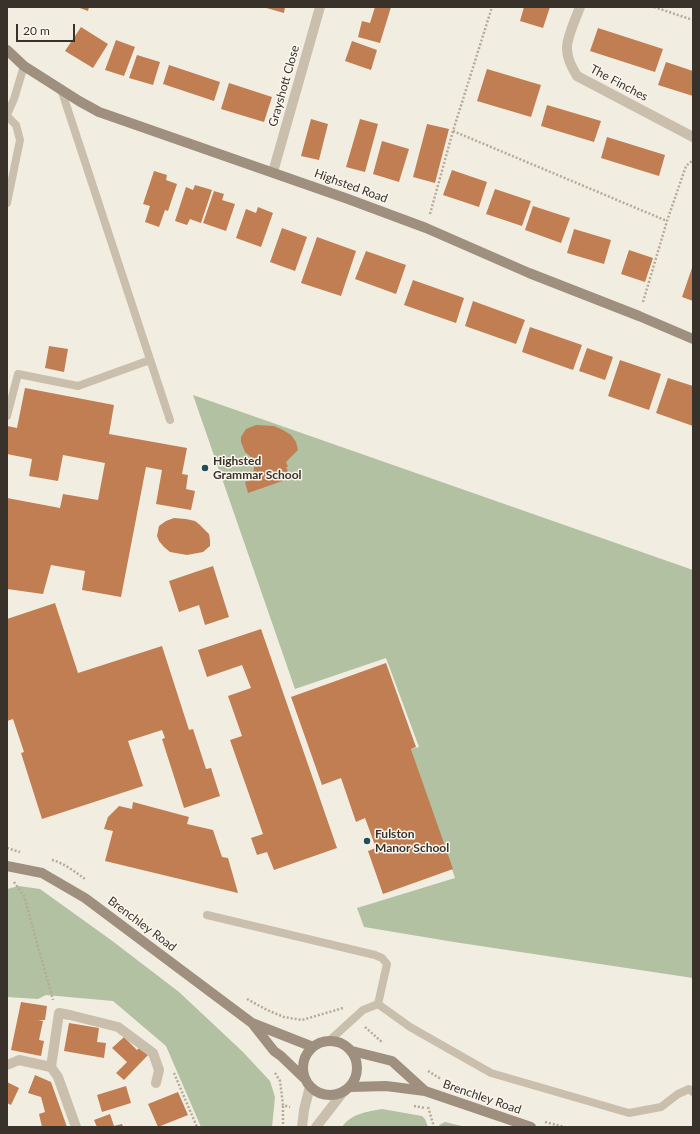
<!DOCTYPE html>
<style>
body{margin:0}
#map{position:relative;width:700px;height:1134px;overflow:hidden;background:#f2ede1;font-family:Lato,sans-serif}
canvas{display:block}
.frame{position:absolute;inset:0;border:8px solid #39322b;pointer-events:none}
.scale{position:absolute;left:16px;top:24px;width:59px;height:18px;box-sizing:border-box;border:2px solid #39322b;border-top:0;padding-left:5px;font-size:12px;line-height:14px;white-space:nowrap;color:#39322b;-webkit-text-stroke:3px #faf6ee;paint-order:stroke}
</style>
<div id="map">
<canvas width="700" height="1134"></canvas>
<div class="frame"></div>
<div class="scale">20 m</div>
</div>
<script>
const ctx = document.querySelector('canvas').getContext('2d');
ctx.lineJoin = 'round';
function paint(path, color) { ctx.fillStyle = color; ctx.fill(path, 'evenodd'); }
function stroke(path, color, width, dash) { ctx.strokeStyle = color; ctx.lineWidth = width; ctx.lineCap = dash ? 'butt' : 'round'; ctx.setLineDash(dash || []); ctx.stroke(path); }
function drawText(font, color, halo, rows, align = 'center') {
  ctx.font = font + ' Lato,sans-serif'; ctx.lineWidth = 3; ctx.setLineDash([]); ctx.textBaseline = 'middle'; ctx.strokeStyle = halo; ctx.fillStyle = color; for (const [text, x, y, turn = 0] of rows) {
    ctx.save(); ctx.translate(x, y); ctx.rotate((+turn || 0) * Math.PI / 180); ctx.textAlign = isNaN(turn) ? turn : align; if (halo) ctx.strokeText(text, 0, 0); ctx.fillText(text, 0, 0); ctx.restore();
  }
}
paint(new Path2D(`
 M193,395L693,570V978L454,942L364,927L357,908L455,878L411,749L419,747L386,658L295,689Z
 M19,886L40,889L111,940L179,992L243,1052L270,1081L275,1097L272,1127H201L166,1046L113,1001L46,995L38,999L7,997V889Z
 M382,1109L422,1116L425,1119L428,1127H342C352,1113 367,1112 382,1109Z
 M445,1122L466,1127H440L439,1125Z`), '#b1c1a1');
paint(new Path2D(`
 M77,7H89L88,11Z
 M263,7H285L284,13Z
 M375,7H391L380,43L358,37L362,21L370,23Z
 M524,7H550L543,28L520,21Z
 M81,27L108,44L93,68L65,51Z
 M598,28L663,49L655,72L590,51Z
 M116,40L135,47L124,76L105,70Z
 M352,41L377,50L371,70L345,61Z
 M137,55L160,62L153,85L129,78Z
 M666,62L693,71V96L658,85Z
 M169,65L220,82L214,101L163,84Z
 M487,69L541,85L531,117L477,101Z
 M229,83L272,97L264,122L221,109Z
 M547,105L601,121L594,142L541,126Z
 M311,119L328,124L319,160L301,156Z
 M360,119L378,124L365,172L346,167Z
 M427,124L449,129L435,183L413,177Z
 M607,137L665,155L659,176L601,158Z
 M382,141L409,149L399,182L373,174Z
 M452,170L487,182L479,207L443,195Z
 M154,171L167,175L166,180L177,184L168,211L165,210L159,227L145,222L150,206L143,204Z
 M195,185L212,190L201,223L190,219L187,225L175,221L186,187L193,190Z
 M495,189L531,201L522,226L486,214Z
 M214,191L224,194L222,200L235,204L226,231L203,223Z
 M533,206L570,218L561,243L525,230Z
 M258,207L273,213L261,247L236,238L246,209L256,213Z
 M282,228L307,237L295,271L270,262Z
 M574,229L611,240L604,264L567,253Z
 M317,237L356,251L341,296L301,283Z
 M629,250L653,258L645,282L621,274Z
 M366,251L406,265L396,294L355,279Z
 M693,265V301L682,297Z
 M413,280L464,298L456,323L404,305Z
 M473,301L525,320L516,344L465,326Z
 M530,327L582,345L573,370L522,352Z
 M49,346L68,349L64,372L45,368Z
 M587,348L613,357L605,380L579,371Z
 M620,360L661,374L649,410L608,396Z
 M668,378L693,386V426L656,413Z
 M25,388L114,405L109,434L187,448L182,474L188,475L186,489L195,491L191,510L156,504L162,470L146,467L121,597L82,590L85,571L51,565L43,594L7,589V498L60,508L63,494L98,500L105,463L63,455L58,481L29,476L32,459L7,454V426L17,428Z
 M256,425L274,426L283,430L291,435L296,442L298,450L286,462L288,467H286L291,478L248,493L245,482L253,479L254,467H257L259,461L251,457L245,452L241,442V437L246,429Z
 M174,518L186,519L195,521L200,525L209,534L210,540V546L203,552L187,555L170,552L164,547L159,541L157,536L159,526L166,521Z
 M213,566L229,617L205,625L199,605L179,612L169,581Z
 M55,603L78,673L162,646L189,730L193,729L206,769L211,768L220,796L184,808L162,739L165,738L162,730L128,741L143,786L42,819L21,753L24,752L13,719L7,721V697H8L7,694V619Z
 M261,629L337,848L274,870L267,852L257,855L251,838L263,834L230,740L242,736L228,696L251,688L242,665L207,677L198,650Z
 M386,663L416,747L411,749L453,869L383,894L368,851L376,848L365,818L356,822L341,778L322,785L291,697Z
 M133,802L189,817L187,824L213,830L222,857L228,858L238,893L105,861L113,831L104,829L108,817L119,806L132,809Z
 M21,1002L47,1006L45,1020H38L43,1021L39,1040L44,1041L41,1056L11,1050Z
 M69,1023L99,1028L97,1042L106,1043L104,1058L64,1051Z
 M124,1037L137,1050L140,1047L148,1055L124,1080L116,1073L127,1062L112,1048Z
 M35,1075L51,1082L67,1127H42L39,1114L45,1112L41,1097L28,1093Z
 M7,1082L19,1088L11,1105L7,1103Z
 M126,1086L131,1103L102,1112L97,1095Z
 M178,1092L188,1115L158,1127L148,1104Z
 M110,1114L114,1126L122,1124L123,1127H97L94,1120Z`), '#c07e52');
stroke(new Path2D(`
 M654,7L693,20
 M453,131L667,221
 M430,214L453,131L492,7
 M643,302L667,221L686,166L693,160
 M7,848L20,852
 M52,860C64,863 75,872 85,879
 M14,882L24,896L53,1000
 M247,999L267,1010L284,1017L302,1020L343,1008
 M365,1027L383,1043
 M428,1071L441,1079
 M174,1073L197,1127
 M275,1073L280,1081L283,1105L290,1107
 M283,1106V1127
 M414,1106L425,1108
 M428,1107L434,1127
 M545,1122L565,1127`), '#b6aa97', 2.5, [2, 2]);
stroke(new Path2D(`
 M61,89L170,420
 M7,115L14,99L24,66
 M7,116L16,125L20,140L7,203
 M7,416L18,374L78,386L150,360
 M207,915L375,955L382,958L387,964L378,1004L363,1010L329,1041
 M378,1004L410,1027L491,1073L629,1113L661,1107L678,1094L689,1089L693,1092`), '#cabfad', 8);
stroke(new Path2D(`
 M580,7C576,18 566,39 567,49C567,59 572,68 577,76L693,137
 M273,172L320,7
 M7,1065L19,1060L51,1067L58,1077L76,1127
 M51,1067L59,1013L70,1015L118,1027L153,1053L159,1070L156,1083
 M302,1127L304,1110L310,1086
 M316,1127L344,1091`), '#cabfad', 10);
stroke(new Path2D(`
 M7,50L24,66L79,101L99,112L348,199L426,228L529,273L639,316L693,339
 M7,866L42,873L85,898L252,1023L274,1051L281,1056L305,1079
 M252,1023L313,1047
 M303 1068a27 27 0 1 1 54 0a27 27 0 1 1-54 0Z
 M352,1051L392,1061L425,1091
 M350,1087L386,1086L425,1091L531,1127`), '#9e8f7e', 10);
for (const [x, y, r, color] of [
 [205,468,4,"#234c59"],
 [367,841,4,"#234c59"]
]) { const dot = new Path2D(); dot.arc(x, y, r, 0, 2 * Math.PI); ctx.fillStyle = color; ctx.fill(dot); stroke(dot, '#faf6ee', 1.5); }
drawText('12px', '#39322b', '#faf6ee', [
 ["The Finches",619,83,28],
 ["Grayshott Close",284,86,-74],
 ["Highsted Road",351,186,20],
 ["Brenchley Road",142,924,37],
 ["Brenchley Road",482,1097,19]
]);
drawText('bold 12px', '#39322b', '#faf6ee', [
 ["Highsted",213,461],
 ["Grammar School",213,475],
 ["Fulston",375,834],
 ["Manor School",375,848]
], 'left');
</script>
